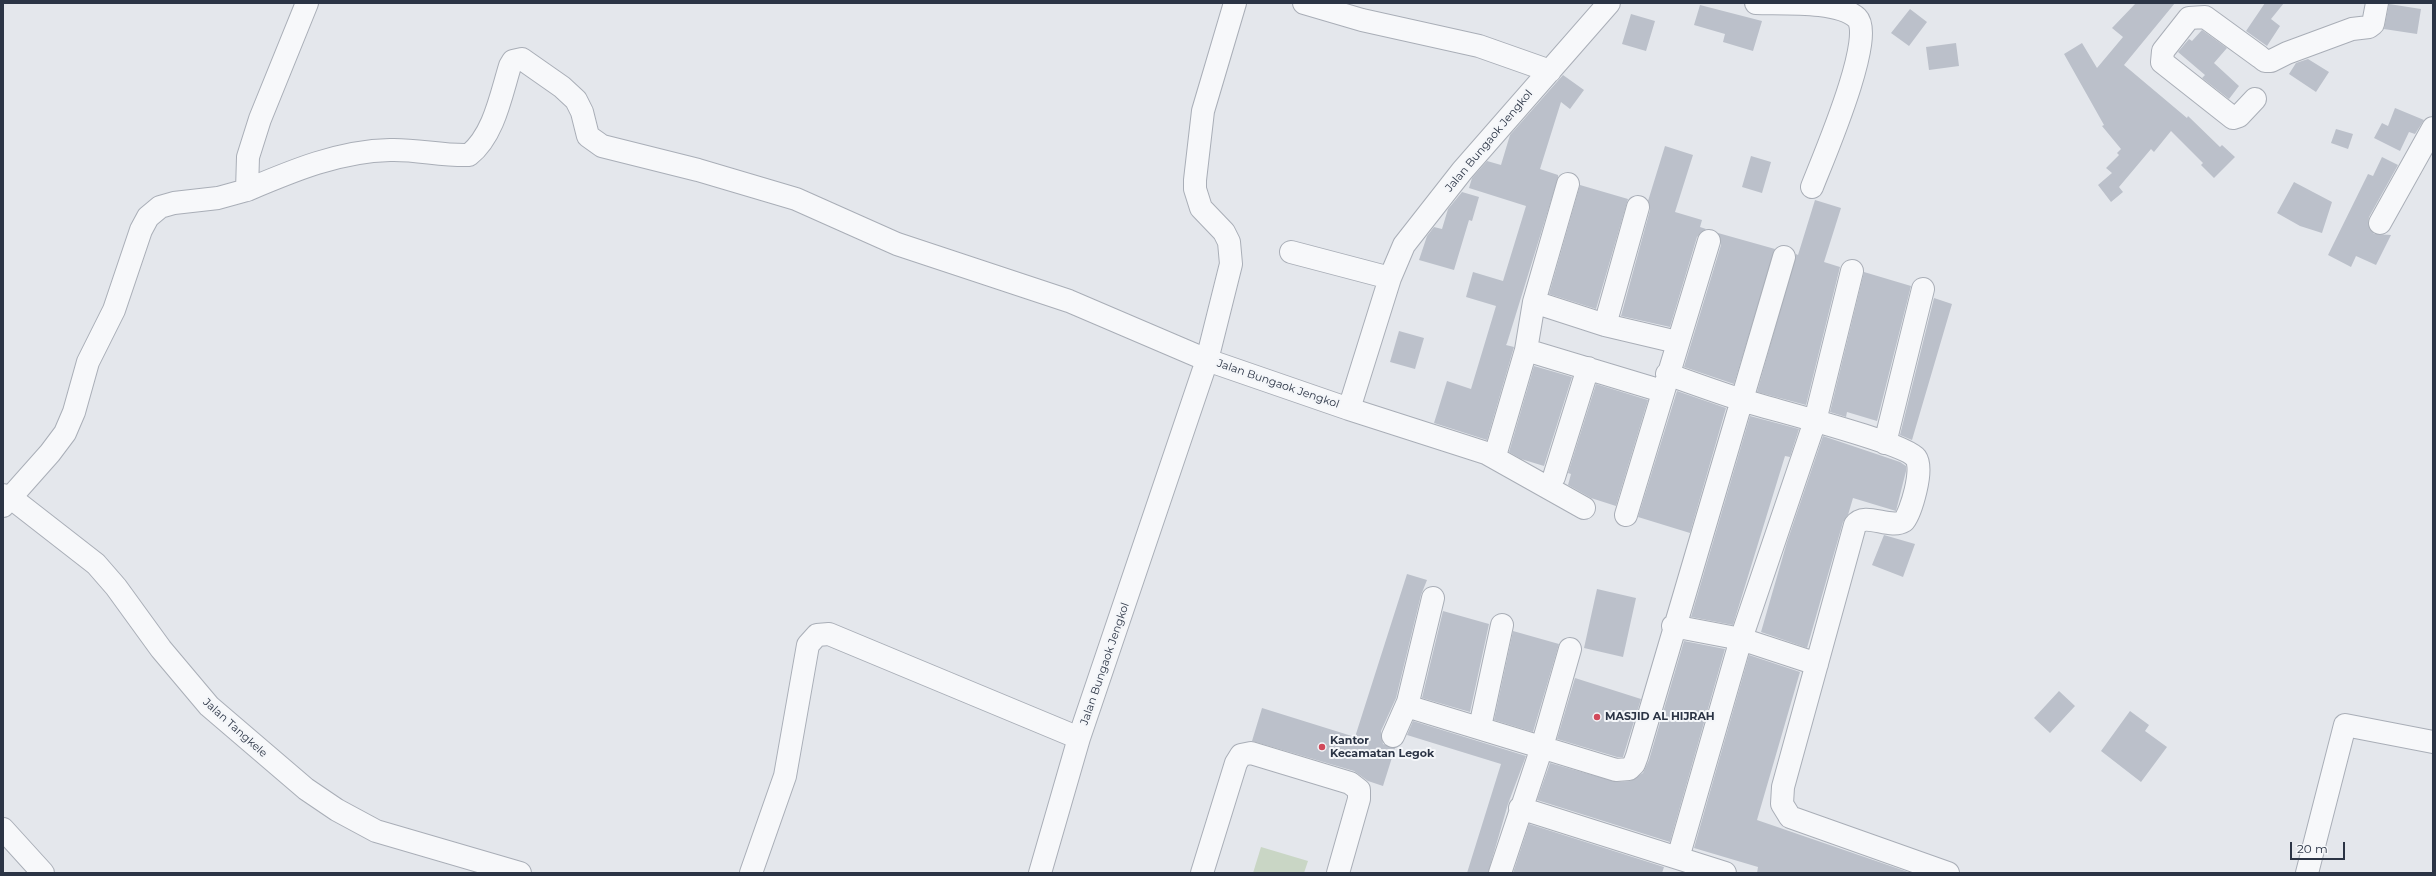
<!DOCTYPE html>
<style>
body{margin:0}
#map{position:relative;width:2436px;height:876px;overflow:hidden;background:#e4e7ec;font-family:Montserrat,sans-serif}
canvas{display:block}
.frame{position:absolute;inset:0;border:4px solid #2b3445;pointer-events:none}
.scale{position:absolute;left:2290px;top:842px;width:55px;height:18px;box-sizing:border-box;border:2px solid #2b3445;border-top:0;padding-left:5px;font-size:12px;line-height:14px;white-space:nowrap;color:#2b3445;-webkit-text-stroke:3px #f4f6f9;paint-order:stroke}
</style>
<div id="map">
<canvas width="2436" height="876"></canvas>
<div class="frame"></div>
<div class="scale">20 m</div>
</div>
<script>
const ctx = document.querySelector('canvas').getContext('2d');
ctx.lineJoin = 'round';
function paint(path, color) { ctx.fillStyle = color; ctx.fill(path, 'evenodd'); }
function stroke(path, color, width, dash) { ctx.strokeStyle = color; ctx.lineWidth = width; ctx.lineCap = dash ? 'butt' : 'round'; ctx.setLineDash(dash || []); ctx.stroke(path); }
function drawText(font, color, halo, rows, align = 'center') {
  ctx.font = font + ' Montserrat,sans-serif'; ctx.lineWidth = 4; ctx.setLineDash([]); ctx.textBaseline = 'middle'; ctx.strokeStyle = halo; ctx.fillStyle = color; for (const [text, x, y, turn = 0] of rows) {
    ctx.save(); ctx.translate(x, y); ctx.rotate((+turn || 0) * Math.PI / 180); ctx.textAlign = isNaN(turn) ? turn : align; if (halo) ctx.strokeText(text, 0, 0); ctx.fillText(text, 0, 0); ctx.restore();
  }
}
paint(new Path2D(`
 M1261,847L1308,861L1304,873H1253Z`), '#c9d6c5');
paint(new Path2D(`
 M2136,3H2175L2124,65L2187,118L2188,116L2220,147L2222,145L2235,157L2214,178L2201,165L2203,163L2171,131L2154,152L2151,149L2119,187L2123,192L2111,202L2098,185L2112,173L2106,168L2119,155L2117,153L2121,149L2102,126L2104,125L2064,54L2082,43L2097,68L2123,37L2112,28Z
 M2265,3H2284L2271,19L2280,26L2267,46L2246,31Z
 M2389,4L2421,9L2417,34L2384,29Z
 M1700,5L1762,21L1753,51L1723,42L1725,34L1694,25Z
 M1910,9L1927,22L1909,46L1891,33Z
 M1631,14L1655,21L1646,51L1622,44Z
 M2202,30L2227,48L2214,63L2239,86L2229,99L2202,78L2205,75L2178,52L2189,39L2192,41Z
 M1956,43L1959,66L1929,70L1926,47Z
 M2308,59L2329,72L2316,92L2289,74L2296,63Z
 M1563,75L1584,90L1570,109L1561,102L1540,169L1558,175V178L1507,343L1506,345L1514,347L1487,440L1434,423L1447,381L1471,389L1496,306L1466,297L1473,272L1503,281L1526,206L1469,188L1472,178L1487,161L1501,165L1510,135Z
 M2395,108L2424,120L2415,134L2409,132L2400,151L2374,138L2382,123L2388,126Z
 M2336,129L2353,134L2348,149L2331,143Z
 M1665,146L1693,155L1675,212L1702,220L1700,227L1706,229L1697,237L1670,327L1621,316L1650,210L1648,201Z
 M1751,156L1771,162L1762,193L1742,187Z
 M2382,157L2398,165L2369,217L2368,224L2374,234L2391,235L2376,265L2356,256L2351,267L2328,255L2368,174L2373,176Z
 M2294,182L2332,202L2322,233L2300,226L2277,213Z
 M1580,185L1628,199L1596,309L1549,294Z
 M1462,192L1479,197L1472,221L1469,220L1454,270L1419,260L1427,236L1434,227L1442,229L1448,209Z
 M1815,200L1841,208L1824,262L1840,267L1806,405L1757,392L1796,254L1798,255Z
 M1718,233L1775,249L1734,384L1684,367L1721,245Z
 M1864,272L1911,286L1877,421L1847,412L1846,417L1830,412Z
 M1934,298L1952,304L1912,440L1900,435Z
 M1399,331L1424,338L1415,369L1390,362Z
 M1534,366L1572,377L1544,466L1521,459L1509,452Z
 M1596,384L1648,400L1616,506L1591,498L1568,485L1571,474L1568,473Z
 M1677,391L1726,408L1690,533L1638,517Z
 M1750,416L1799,429L1790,457L1785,456L1733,625L1691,617Z
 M1823,436L1900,462L1906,466V471L1896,511L1853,498L1848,515L1843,522L1807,648L1761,632L1787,542Z
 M1884,535L1915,544L1903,577L1872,565Z
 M1407,574L1427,580L1421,595L1396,698L1381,731L1383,744L1395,748L1383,786L1368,781L1354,771L1252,741L1262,708L1355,737Z
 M1597,589L1636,598L1623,657L1584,648Z
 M1443,611L1489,624L1470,712L1422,698Z
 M1513,631L1559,644L1533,732L1494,720Z
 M1684,641L1725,649L1670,842L1537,800L1550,763L1617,782L1630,781L1643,773L1649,760Z
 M1749,655L1800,672L1757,820L1911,873H1757L1758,867L1694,848Z
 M1575,678L1641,699L1623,757H1617L1557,739Z
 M2059,691L2075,706L2050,733L2034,718Z
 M2130,711L2149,725L2145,731L2167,747L2141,782L2101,751Z
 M1413,721L1526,756L1508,804L1488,873H1467L1501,764L1407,735Z
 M1529,824L1664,867L1662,873H1513Z`), '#bbc0ca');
const minor = new Path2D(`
 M1304,3L1362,20L1479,46L1550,71
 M1756,3C1781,4 1838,0 1857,18C1876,37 1822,161 1812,187
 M2255,99L2239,116L2233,118L2162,62L2163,51L2189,18L2205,17L2260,57L2265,61H2271L2287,53L2352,29L2369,27L2373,24L2377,3
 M247,190C292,171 339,151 390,150C416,149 442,156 469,155C494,135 501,95 510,66L513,61L522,59L562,87L576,100L582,112L588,136L602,146L698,170L796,199L897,244L1069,301L1207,360L1349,409L1390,278L1404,245L1462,171L1609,3
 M2380,223L2433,128
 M1291,252L1390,278
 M1534,302L1605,325L1677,342
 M1605,325L1638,207
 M1526,350L1662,391
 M1667,374C1692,383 1717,392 1742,400C1769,409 1904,442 1916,458C1924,469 1911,512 1904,521C1890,530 1865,511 1855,525L1783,787L1782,804L1790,817L1948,873
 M1349,409L1486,453L1584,508
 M1885,443L1923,289
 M1497,449L1526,350L1534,302L1568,184
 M1554,477L1588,368
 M3,495L10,497L96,564L116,587L161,649L209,706L306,789L337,810L376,831L520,873
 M3,506L50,453L65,433L74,412L88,362L114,310L141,230L148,217L160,207L174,203L218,198L247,190L248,157L260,119L307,3
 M1626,515L1709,241
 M1433,598L1408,702L1413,708L1616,770L1629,769L1634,764L1637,756L1784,257
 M1673,626L1741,639L1817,664
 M1480,727L1502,625
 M1393,736L1408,702
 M1520,808L1725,873
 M3,829L43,873
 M1678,858L1741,639L1815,421L1852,271
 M751,873L785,776L808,645L817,635L829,634L1079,738
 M1040,873L1079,738L1207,360L1231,264L1229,242L1224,232L1201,208L1195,189V180L1203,111L1235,3
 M1202,873L1236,763L1241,755L1251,753L1350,783L1359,790V799L1338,873
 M1500,873L1542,747L1570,649
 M2307,873L2345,725L2433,742`);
stroke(minor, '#a9aeb7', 24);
stroke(minor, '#f7f8fa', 22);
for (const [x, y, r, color] of [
 [1597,717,4,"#d1495b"],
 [1322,747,4,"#d1495b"]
]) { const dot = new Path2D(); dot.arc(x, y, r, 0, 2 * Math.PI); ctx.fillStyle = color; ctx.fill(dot); stroke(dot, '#f4f6f9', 1.5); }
drawText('11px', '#2b3445', '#f4f6f9', [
 ["Jalan Bungaok Jengkol",1489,141,-50],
 ["Jalan Bungaok Jengkol",1278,384,19],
 ["Jalan Bungaok Jengkol",1105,664,-71],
 ["Jalan Tangkele",235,728,42]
]);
drawText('bold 11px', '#2b3445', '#f4f6f9', [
 ["MASJID AL HIJRAH",1605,717],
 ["Kantor",1330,741],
 ["Kecamatan Legok",1330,754]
], 'left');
</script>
